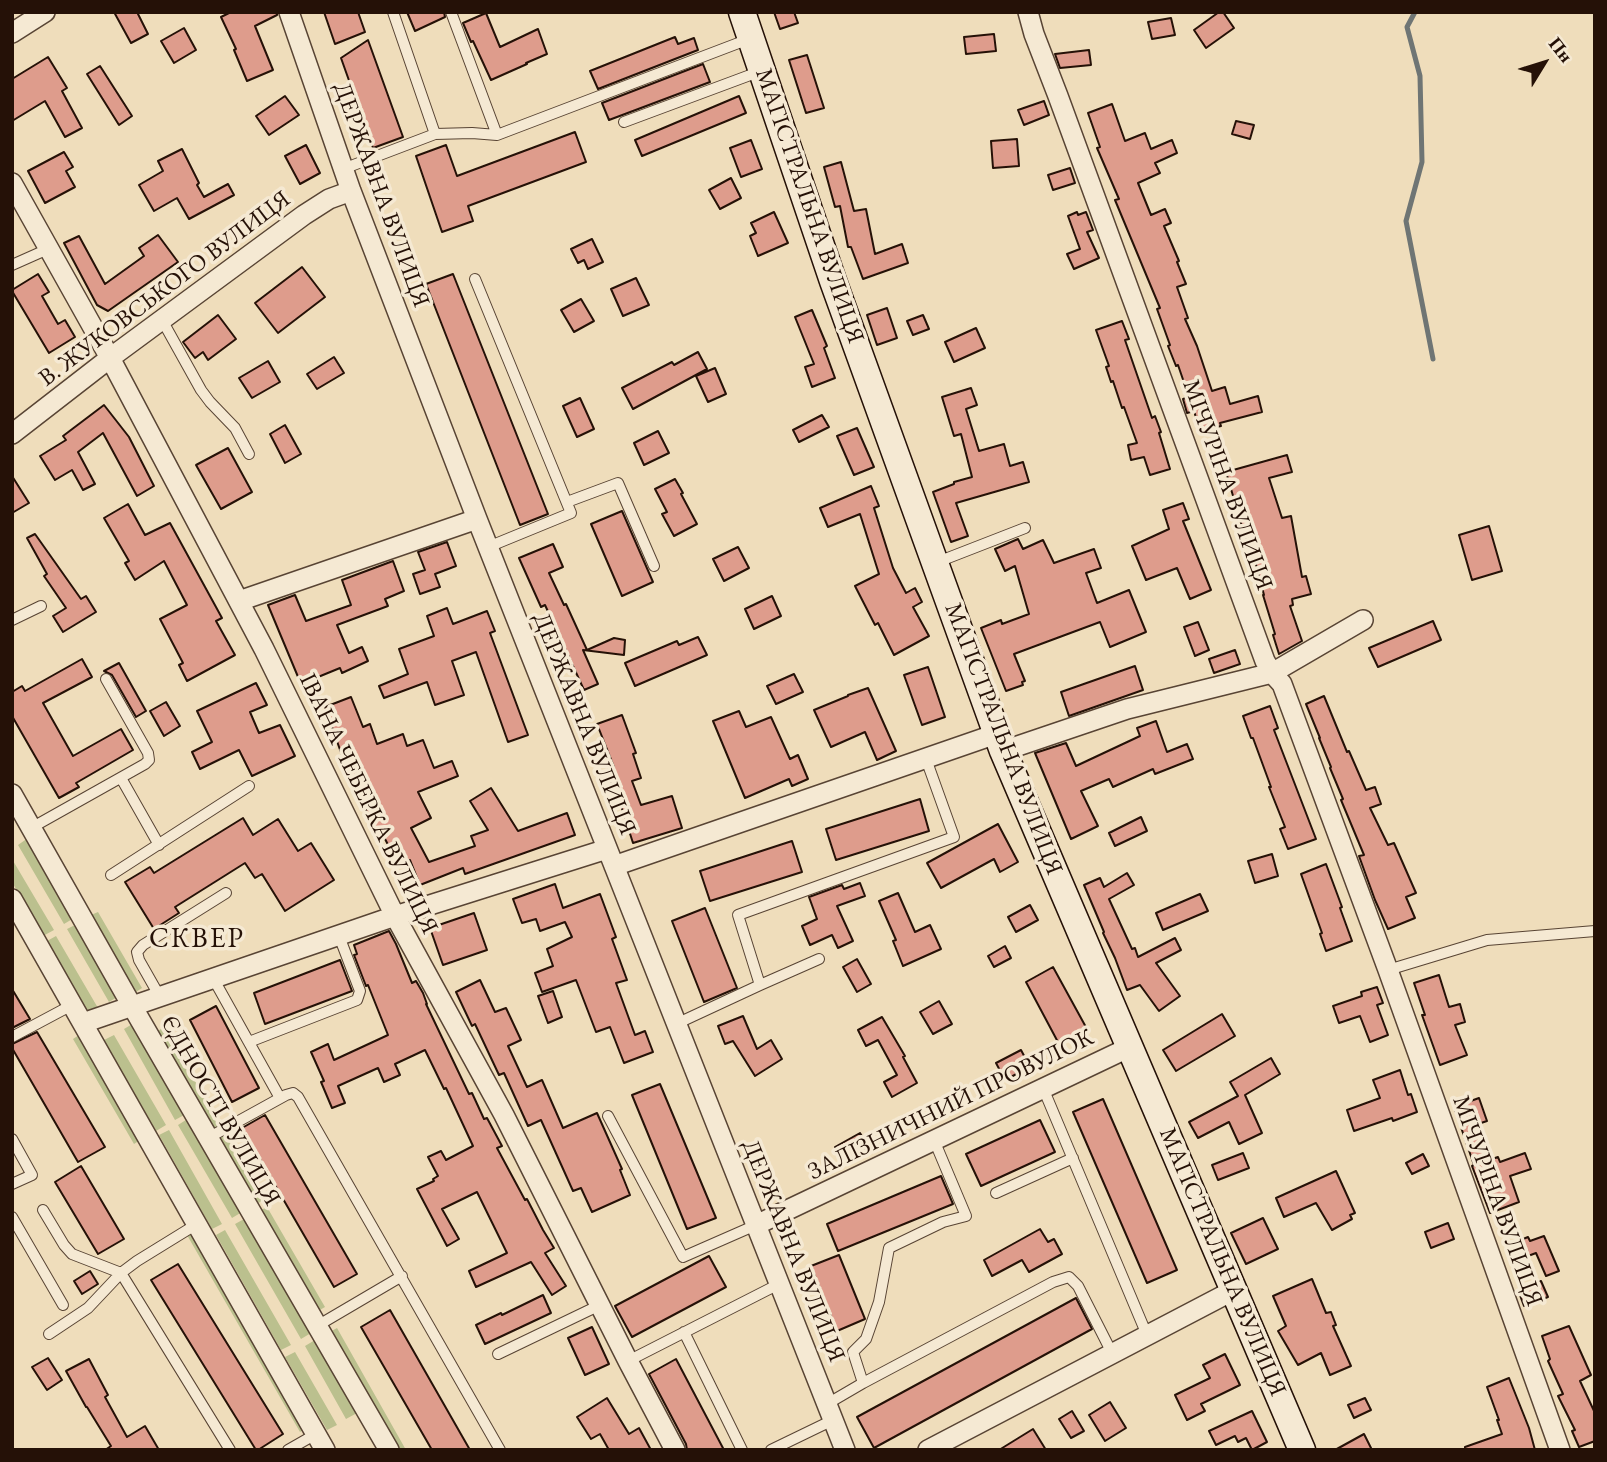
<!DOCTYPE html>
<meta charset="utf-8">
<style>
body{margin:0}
#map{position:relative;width:1607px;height:1462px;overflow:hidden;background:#efddbb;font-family:"EB Garamond",serif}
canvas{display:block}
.frame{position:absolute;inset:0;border:14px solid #251107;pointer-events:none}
.north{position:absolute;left:1509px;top:28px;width:70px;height:70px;-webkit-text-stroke:5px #f5e9d3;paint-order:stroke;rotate:52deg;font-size:19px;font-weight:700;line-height:28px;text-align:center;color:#251107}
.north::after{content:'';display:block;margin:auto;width:24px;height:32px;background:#251107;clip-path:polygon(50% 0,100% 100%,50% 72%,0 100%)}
</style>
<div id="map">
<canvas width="1607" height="1462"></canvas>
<div class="frame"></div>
<div class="north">Пн</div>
</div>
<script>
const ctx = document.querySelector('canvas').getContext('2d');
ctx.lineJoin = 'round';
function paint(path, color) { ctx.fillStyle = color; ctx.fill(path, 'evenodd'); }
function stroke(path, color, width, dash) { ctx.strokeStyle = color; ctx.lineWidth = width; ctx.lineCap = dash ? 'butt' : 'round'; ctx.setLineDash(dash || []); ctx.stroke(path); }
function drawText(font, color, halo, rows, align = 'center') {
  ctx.font = font + ' "EB Garamond",serif'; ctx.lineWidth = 7; ctx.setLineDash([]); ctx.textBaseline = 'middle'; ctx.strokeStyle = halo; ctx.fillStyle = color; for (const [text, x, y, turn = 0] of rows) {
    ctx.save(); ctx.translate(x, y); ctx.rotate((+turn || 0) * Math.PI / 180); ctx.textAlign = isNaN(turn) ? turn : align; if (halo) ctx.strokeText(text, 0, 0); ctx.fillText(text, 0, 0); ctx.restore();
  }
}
paint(new Path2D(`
 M28,838L74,918L64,924L18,845Z
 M12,859L54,930L43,936L12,882Z
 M98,912L142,988L136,992L91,915Z
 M77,924L119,996L109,1002L67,929Z
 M56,936L98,1008L88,1013L47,941Z
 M134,1023L186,1114L175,1120L124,1029Z
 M164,1027L263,1200L257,1204L158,1031Z
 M79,1035L140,1140L134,1144L73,1039Z
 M114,1035L166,1125L156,1131L104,1040Z
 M189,1118L242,1212L232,1218L178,1125Z
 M169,1130L222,1224L212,1229L159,1135Z
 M267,1207L325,1307L318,1311L261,1210Z
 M246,1218L311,1333L301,1339L235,1224Z
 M225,1230L291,1345L281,1350L216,1235Z
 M193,1232L306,1428L300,1432L187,1235Z
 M337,1328L406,1450H398L330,1332Z
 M315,1340L357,1413L346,1419L305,1346Z
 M295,1352L337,1425L327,1430L285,1357Z`), '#bbc08e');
stroke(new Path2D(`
 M1415,12L1407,27L1420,76L1422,162L1406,221L1433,359`), '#6f7574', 5);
const building = new Path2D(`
 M114,12H137L148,34L131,43Z
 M231,12H277V15L255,26L273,70L247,81L234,50L236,49L221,17Z
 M324,12H358L365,32L335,44Z
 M407,12H444L445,17L415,31Z
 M774,12H794L798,23L780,29Z
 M1219,12H1223L1234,28L1206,48L1194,30Z
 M486,13L500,47L538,29L547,54L526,63L527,64L491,80L473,41L471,42L463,23Z
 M1171,18L1175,35L1152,39L1148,22Z
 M184,28L196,50L174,63L161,41Z
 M994,34L996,51L966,54L964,37Z
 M675,37L678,44L694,38L698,50L598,89L590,71Z
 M368,40L403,137L373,148L341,58Z
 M1089,50L1091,65L1060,68L1055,54Z
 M807,55L824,108L806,113L789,60Z
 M48,57L67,88L62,91L82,128L65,137L45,101L12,121V79Z
 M703,64L710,82L609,120L602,103Z
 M100,66L132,116L119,125L87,74Z
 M285,96L299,115L269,135L256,116Z
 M739,96L746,113L642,156L635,140Z
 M1044,101L1049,115L1024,125L1018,110Z
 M1112,104L1125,141L1145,133L1151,149L1172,140L1177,153L1155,163L1160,173L1138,183L1151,215L1165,209L1171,223L1164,226L1179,261L1177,262L1186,284L1177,287L1188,318L1185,319L1197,346L1212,391L1225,387L1230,404L1258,396L1262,412L1220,423L1221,426L1200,431L1194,411L1187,413L1183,399L1189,397L1178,365L1176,366L1168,346L1170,345L1157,309L1160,308L1115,200L1119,199L1097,148L1100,147L1088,113Z
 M1236,121L1254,125L1250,139L1232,134Z
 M575,132L586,162L468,206L473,221L442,232L416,156L446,145L457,176Z
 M1017,139L1019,166L993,168L991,141Z
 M751,140L762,169L741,177L730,148Z
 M306,145L320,173L300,184L285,156Z
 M182,149L199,183L197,185L204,197L228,184L234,195L189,219L177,198L154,211L139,185L163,171L158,161Z
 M64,152L73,167L66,171L75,187L45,203L28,171Z
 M841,162L854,211L866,209L875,254L902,244L908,263L863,279L851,247H848L840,206L835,207L824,167Z
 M1070,168L1075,183L1053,190L1048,175Z
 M731,178L741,198L720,209L709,190Z
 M774,212L788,243L758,256L750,236L756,233L751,223Z
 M1077,212L1078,215L1086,212L1093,230L1087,232L1099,258L1074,269L1067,254L1080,249L1068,216Z
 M158,235L178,262L108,311L97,305L64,243L79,236L105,284L144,256L139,248Z
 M592,239L603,262L588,269L584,260L578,263L571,249Z
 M302,267L325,297L278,333L255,303Z
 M38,274L49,292L42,296L58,324L65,320L75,337L49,353L12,291V290Z
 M453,274L548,514L520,525L426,284Z
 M636,278L649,305L623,316L611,289Z
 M581,299L594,321L574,332L561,310Z
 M887,308L897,338L877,345L867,315Z
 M812,310L827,346L824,348L835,378L812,387L805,367L814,364L795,317Z
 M218,315L236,339L208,360L203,352L195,358L183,342Z
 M923,315L929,329L913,335L907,321Z
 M1122,321L1129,339L1125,340L1152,418L1155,416L1161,432L1159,433L1170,469L1150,475L1144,457L1131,460L1128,445L1137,443L1124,407L1122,408L1113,381L1111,382L1106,367L1109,366L1096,330Z
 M976,328L985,348L954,362L945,342Z
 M698,352L707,369L633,409L622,388L672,362L674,365Z
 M334,357L344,373L317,389L307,374Z
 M268,361L280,382L252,398L239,378Z
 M715,368L726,394L708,402L696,376Z
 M971,388L977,405L966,409L979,451L1004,444L1010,466L1023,462L1029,482L956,503L968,536L951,542L933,492L954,484V482L972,477L961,434L954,436L942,397Z
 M580,398L594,429L577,437L563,406Z
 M104,405L129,437L154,486L137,496L103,433L78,452L95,484L83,490L72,470L55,480L40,456L66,440L63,436Z
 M822,415L829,427L799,442L793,430Z
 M285,425L301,454L285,463L270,434Z
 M857,428L874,467L854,475L837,436Z
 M658,431L669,453L644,465L634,443Z
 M228,448L252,492L221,509L196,465Z
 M1287,455L1292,472L1269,478L1282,518L1291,516L1302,577L1306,576L1311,594L1292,599L1293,605L1290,606L1302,641L1279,654L1273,635L1275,634L1263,595H1264L1253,553L1252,554L1241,523L1226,472Z
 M12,476L29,503L12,513Z
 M675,479L683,493L681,494L697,524L674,536L662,514L667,512L655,489Z
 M871,486L879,506L874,508L893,568L906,593L915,588L922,602L913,607L929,636L894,655L878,623L875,625L855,586L879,574L860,514L828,527L820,508Z
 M1183,503L1189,519L1183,521L1211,590L1190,599L1177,568L1146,580L1132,546L1169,529L1163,510Z
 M128,504L145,535L170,523L222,618L216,621L235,655L187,681L179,665L183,663L160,619L187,605L164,561L135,580L125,563L129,561L104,518Z
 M622,511L653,582L622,596L591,524Z
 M1489,526L1502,571L1472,580L1459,535Z
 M35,534L81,599L86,596L96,612L63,632L53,616L66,608L44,576L47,574L27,538Z
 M1018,539L1023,549L1043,540L1054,563L1094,549L1101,568L1086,573L1097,603L1129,590L1146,632L1110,647L1100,622L1014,654L1025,681L1022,682L1023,685L1006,691L981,628L1001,620L1002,624L1029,614L1015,566L1005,571L995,549Z
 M447,542L456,566L435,574L440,587L420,594L413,574L425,570L418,552Z
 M553,544L563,567L549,573L564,605L566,604L587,650L614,638L625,640L624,655L583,650L598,684L584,690L545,605L541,607L519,558Z
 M738,547L749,568L724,581L713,559Z
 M393,561L404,591L385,599L388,606L337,625L349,653L362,647L368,661L342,673L340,668L301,684L268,605L295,595L306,621L351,605L342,580Z
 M772,596L781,616L754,629L745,609Z
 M447,608L453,624L487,611L495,631L490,633L528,735L508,742L476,652L452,661L464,695L435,705L427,682L384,698L379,686L408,674L399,649L434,636L427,616Z
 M1433,621L1441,640L1378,667L1369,648Z
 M1198,622L1209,650L1195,656L1184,627Z
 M698,637L707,655L635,686L625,663L677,641L679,645Z
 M1235,650L1240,664L1214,673L1209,659Z
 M82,659L92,677L43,703L73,756L121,729L133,750L76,783L79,787L59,798L12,716V692L22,686L25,691Z
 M119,663L146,711L136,717L112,675L104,671Z
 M1135,666L1143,690L1069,716L1061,692Z
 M928,667L945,717L922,725L904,675Z
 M794,674L803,692L776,704L767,686Z
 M256,683L267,705L250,712L259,733L280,725L295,756L252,776L239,750L200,769L192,752L212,742L197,711Z
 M868,688L896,751L877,760L865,732L831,747L814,710L848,696V695Z
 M1324,696L1347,752L1349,751L1366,790L1375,787L1381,804L1370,808L1388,845L1394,843L1416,893L1406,897L1415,918L1388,929L1375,900L1359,856L1364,855L1341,800L1343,799L1330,768L1331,767L1319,738H1320L1306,704Z
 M351,697L363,727L370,724L377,744L403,734L407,746L423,740L434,768L452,761L458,776L418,792L431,818L411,828L429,862L475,846L471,836L488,830L470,801L491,788L518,831L567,813L575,835L465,874L463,868L420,885L410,860L399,866L384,837L380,839L344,765L345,764L325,707Z
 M166,702L180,726L164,736L150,711Z
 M1270,706L1278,728L1274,730L1316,839L1288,849L1280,829L1285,827L1269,787H1271L1253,738H1251L1243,716Z
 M739,711L746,727L771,717L790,759L798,755L808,779L792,786L789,779L745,798L713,721Z
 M622,715L636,753L633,754L641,778L632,781L641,805L672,796L682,828L633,843L615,787L613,788L607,770L614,767L597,724Z
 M1156,721L1167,752L1187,744L1193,759L1155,774L1153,769L1113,787L1109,779L1081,791L1098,826L1071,839L1035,753L1066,743L1076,766L1140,736L1137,728Z
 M920,799L929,831L836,860L826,829Z
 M1141,817L1147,831L1115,846L1109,833Z
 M243,818L253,835L278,819L298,851L311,843L334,880L285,911L262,874L255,878L245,863L175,907L179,913L154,929L125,882L150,867L154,873Z
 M998,824L1018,862L1000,872L994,859L941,888L927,863Z
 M792,841L802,872L710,901L700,871Z
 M1272,854L1278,876L1255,883L1248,861Z
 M1326,864L1342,907L1340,908L1352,941L1326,951L1320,934L1322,933L1301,874Z
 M1127,873L1134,885L1109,899L1132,949L1135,948L1138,957L1175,938L1181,950L1156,963L1180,996L1159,1011L1140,985L1127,990L1115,958L1103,933L1104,932L1084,885L1100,878L1104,887Z
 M860,883L865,896L837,906L853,941L838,948L832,935L810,945L802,926L817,919L809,897L842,885L844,889Z
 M555,884L563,908L600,894L616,937L612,939L627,980L616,983L635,1035L645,1031L653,1052L624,1063L610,1027L596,1032L576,980L542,992L535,973L553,966L547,949L572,937L565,922L540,931L536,919L522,923L513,899Z
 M898,893L915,932L930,925L941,949L903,966L893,941L896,940L879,901Z
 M1200,894L1208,911L1163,930L1156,913Z
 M1030,905L1038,920L1016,932L1008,917Z
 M705,908L737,988L704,1002L672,921Z
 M474,913L487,950L443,965L430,928Z
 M389,931L396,944L412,983L416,981L423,993L427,1004H426L469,1094L472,1093L484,1119L487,1118L502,1146L497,1148L525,1200L527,1199L543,1230L554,1248L545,1253L566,1286L552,1295L531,1262L476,1287L469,1271L507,1253L477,1192L442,1209L459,1239L447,1246L417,1189L434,1181L433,1179L438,1176L428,1157L441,1151L446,1160L473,1146L446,1088L444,1089L425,1050L395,1064L400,1075L384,1082L378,1068L338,1086L345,1103L332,1108L321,1082L324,1081L311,1052L328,1044L334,1060L388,1035L368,985L366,986L354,955L357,954L354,945Z
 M1005,946L1011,958L994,967L988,956Z
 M857,959L871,984L857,992L843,967Z
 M340,960L352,991L265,1024L254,993Z
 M1053,967L1087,1029L1059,1044L1026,982Z
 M1439,975L1449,1007L1460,1004L1465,1022L1455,1025L1467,1055L1440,1065L1422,1015H1425L1414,983Z
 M480,980L495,1012L506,1008L521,1040L508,1046L527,1087L542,1080L563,1128L597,1113L622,1169L620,1170L630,1195L592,1212L581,1188L573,1191L541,1120L528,1126L504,1073L499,1075L475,1024L472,1026L456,992Z
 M1377,987L1383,1003L1377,1005L1388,1035L1370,1042L1360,1016L1339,1023L1333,1006L1362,996L1361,992Z
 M12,989L30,1019L12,1028Z
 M553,991L562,1017L548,1023L538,996Z
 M939,1001L952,1024L933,1034L920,1012Z
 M216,1006L259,1088L232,1102L190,1020Z
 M1222,1014L1235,1036L1176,1071L1163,1050Z
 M743,1016L757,1049L771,1040L782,1059L755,1076L733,1041L725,1044L718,1026Z
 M882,1017L905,1056L903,1057L917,1083L892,1097L884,1082L897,1075L878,1040L866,1046L858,1030Z
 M37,1032L105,1147L78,1162L12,1048V1044Z
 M1021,1050L1030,1067L1005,1080L996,1063Z
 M1271,1058L1280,1074L1245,1095L1262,1133L1239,1144L1229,1122L1198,1138L1189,1122L1238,1096L1230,1082Z
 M1400,1070L1408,1095L1411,1094L1417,1112L1393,1121L1392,1118L1354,1131L1347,1110L1380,1098L1373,1080Z
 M660,1084L716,1218L687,1229L632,1095Z
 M1479,1098L1487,1121L1478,1124L1492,1159L1498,1157L1500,1162L1525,1153L1531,1169L1510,1176L1519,1202L1490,1213L1472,1166L1474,1165L1454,1107Z
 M1103,1099L1177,1270L1147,1283L1073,1112Z
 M265,1115L357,1274L334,1287L242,1128Z
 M1040,1120L1055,1152L981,1186L966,1154Z
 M860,1133L869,1148L843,1162L835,1147Z
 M1243,1153L1249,1168L1218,1180L1212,1165Z
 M1423,1154L1429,1166L1412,1174L1406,1163Z
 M81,1166L124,1239L98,1254L55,1182Z
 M1336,1171L1355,1213L1350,1215L1352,1219L1332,1230L1316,1203L1284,1217L1276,1198Z
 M941,1176L953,1204L838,1251L827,1224Z
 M1263,1218L1278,1249L1246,1264L1231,1233Z
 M1448,1223L1454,1239L1431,1248L1425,1232Z
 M1040,1229L1048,1242L1054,1239L1062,1254L1029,1272L1022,1260L992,1276L984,1260Z
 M1544,1236L1559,1271L1546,1276L1536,1253L1512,1262L1506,1246L1528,1237L1530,1241Z
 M839,1255L865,1319L837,1331L811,1266Z
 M709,1256L726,1287L632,1337L615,1306Z
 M178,1264L283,1434L258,1450H256L151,1280Z
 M90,1271L98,1284L82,1294L74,1281Z
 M1312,1279L1326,1313L1331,1312L1336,1325L1333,1326L1351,1366L1330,1375L1321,1353L1298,1365L1278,1331L1286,1326L1273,1296Z
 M1541,1281L1548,1297L1524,1306L1518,1290Z
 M543,1295L551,1313L485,1344L476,1325L501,1313L502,1315Z
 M1076,1298L1092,1329L874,1448L857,1417Z
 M390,1310L470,1450H432L361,1327Z
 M1569,1326L1591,1375L1580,1381L1595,1413V1441L1579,1447L1572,1431L1575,1430L1558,1396L1563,1394L1548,1361L1550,1359L1542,1336Z
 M592,1327L609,1364L585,1375L568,1338Z
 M1225,1354L1240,1385L1201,1404L1205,1411L1187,1420L1175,1395L1210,1378L1203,1365Z
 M48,1358L62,1380L47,1390L32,1367Z
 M89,1359L108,1395L105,1397L127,1437L145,1426L159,1450H105L111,1446L87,1407H86L66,1371Z
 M676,1359L724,1450H687L686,1444L649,1374Z
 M1509,1378L1529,1428L1535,1450H1465V1447L1502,1434L1497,1420H1499L1487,1387Z
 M607,1398L629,1434L639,1428L651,1450H609L600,1434L591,1439L577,1417Z
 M1365,1398L1371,1410L1354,1418L1348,1405Z
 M1110,1402L1126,1428L1105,1441L1089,1415Z
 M1072,1411L1084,1431L1071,1438L1059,1419Z
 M1252,1411L1267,1442L1252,1450L1246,1438L1238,1442L1235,1436L1216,1445L1209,1431Z
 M1033,1429L1046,1450H999Z
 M1364,1434L1372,1450H1335Z`);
paint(building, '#de9c8c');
stroke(building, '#251107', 2);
const service = new Path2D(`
 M393,12L435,134
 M451,12L497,135
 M624,122L761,71
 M343,169L435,134L472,133L497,135L749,39
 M12,265L48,249
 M475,279L571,513L488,547
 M162,320L201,390L210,402L235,428L249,454
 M567,502L618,483L654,566
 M935,563L1025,528
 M12,620L41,606
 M121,778L159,845
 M31,828L145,764L149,760L148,753L106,679
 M111,875L249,786
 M1388,970L1487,940L1595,931
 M213,978L280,1098
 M760,985L738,915L954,837L926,759
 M160,997L139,960L137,952L143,945L226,893
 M676,1024L760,985L819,959
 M12,1037L72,1005
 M249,1042L357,1000L360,991L339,936
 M1043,1088L1147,1335
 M608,1116L683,1257L756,1225
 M208,1138L286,1095L293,1093L298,1097L500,1450
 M12,1139L32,1175L12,1184
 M996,1193L1073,1158
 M43,1210L64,1245L72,1254L121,1273L88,1308L49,1334
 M12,1217L63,1305
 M197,1224L137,1261L121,1273L230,1450
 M317,1326L402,1276
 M684,1332L742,1450
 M498,1354L600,1305
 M628,1361L779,1284
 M863,1383L853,1352L866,1339L879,1302L889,1248L943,1222L966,1216L934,1140
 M827,1404L863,1383L1053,1282L1069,1277L1078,1286L1112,1353
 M288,1450L316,1434
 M771,1450L833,1420`);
const minor = new Path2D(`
 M289,12L351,191L477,519L845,1450
 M1028,12L1034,34L1058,96L1265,661L1272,673L1282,684L1388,970L1560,1450
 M12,33L45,12
 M12,183L110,358L264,649L395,916L504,1115L628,1361L675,1450
 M12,434L110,358L304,215L329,199L351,191
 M239,601L477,519
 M1003,751L1127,709L1272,673L1363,620
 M12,794L132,1006L389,1450
 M614,866L996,734
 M12,899L325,1450
 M83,1023L395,916L607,849
 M756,1225L1130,1047
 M928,1450L1234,1290`);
const secondary = new Path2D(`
 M742,12L833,281L1003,751L1302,1450`);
stroke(service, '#584434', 12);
stroke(minor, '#584434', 22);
stroke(secondary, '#251107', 29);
stroke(service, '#f5e9d3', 10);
stroke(minor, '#f5e9d3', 19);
stroke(secondary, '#f5e9d3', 26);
drawText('24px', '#251107', '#f5e9d3', [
 ["ДЕРЖАВНА ВУЛИЦЯ",381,195,70],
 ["МАГІСТРАЛЬНА ВУЛИЦЯ",809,206,71],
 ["В. ЖУКОВСЬКОГО ВУЛИЦЯ",165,289,-37],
 ["МІЧУРІНА ВУЛИЦЯ",1227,485,70],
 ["ДЕРЖАВНА ВУЛИЦЯ",584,724,68],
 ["МАГІСТРАЛЬНА ВУЛИЦЯ",1003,739,69],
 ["ІВАНА ЧЕБЕРКА ВУЛИЦЯ",368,804,64],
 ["ЗАЛІЗНИЧНИЙ ПРОВУЛОК",951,1105,-26],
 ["ЄДНОСТІ ВУЛИЦЯ",220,1111,60],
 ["МІЧУРІНА ВУЛИЦЯ",1497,1201,70],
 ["ДЕРЖАВНА ВУЛИЦЯ",793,1251,68],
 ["МАГІСТРАЛЬНА ВУЛИЦЯ",1222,1262,67]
]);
ctx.letterSpacing = '2px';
drawText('28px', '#251107', '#f5e9d3', [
 ["СКВЕР",197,939]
]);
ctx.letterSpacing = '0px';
</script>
